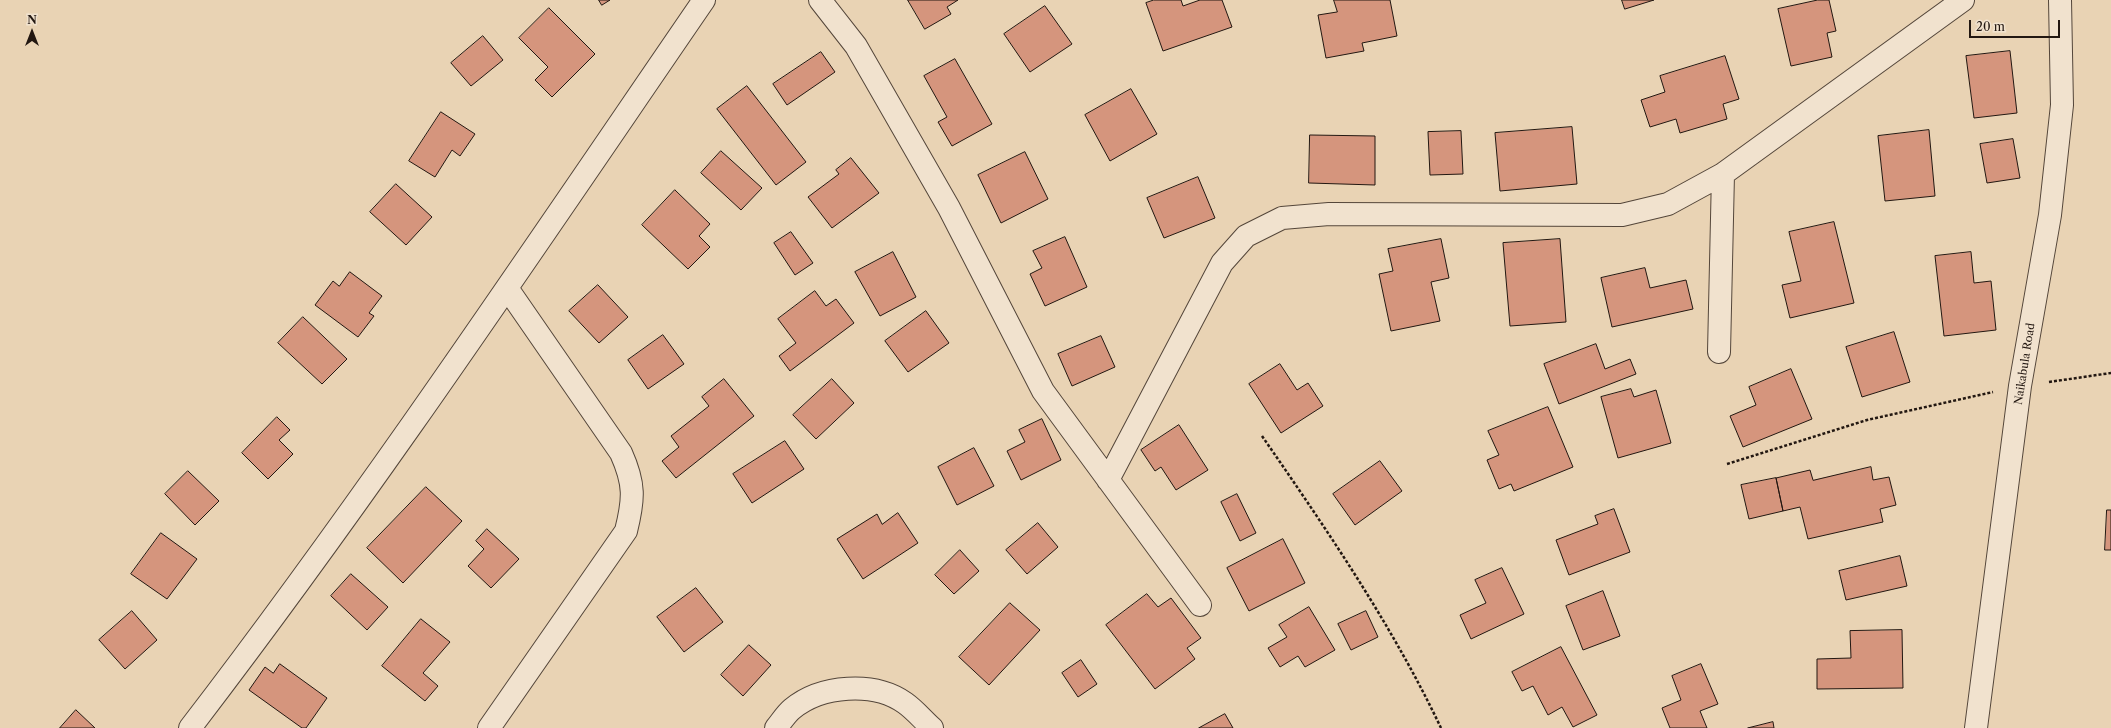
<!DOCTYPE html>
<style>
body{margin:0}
#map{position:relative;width:2111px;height:728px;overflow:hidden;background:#e9d3b4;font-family:"Libre Caslon Text",serif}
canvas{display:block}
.north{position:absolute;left:12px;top:12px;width:40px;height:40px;-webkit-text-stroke:3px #f1e2ce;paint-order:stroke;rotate:0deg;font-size:11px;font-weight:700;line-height:16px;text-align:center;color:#221711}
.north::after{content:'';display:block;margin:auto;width:14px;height:18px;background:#221711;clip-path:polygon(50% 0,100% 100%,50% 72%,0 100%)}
.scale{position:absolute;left:1969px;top:20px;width:91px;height:18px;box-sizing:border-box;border:2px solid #221711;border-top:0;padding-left:5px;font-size:12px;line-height:14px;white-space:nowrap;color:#221711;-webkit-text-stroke:3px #f1e2ce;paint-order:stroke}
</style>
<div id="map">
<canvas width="2111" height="728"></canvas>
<div class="north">N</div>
<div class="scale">20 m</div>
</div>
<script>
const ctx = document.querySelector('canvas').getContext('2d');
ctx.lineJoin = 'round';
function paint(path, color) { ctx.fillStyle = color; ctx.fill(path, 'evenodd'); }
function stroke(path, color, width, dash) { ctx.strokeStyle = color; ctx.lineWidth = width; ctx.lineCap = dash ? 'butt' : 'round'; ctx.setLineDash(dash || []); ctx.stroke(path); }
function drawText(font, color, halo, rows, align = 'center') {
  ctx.font = font + ' "Libre Caslon Text",serif'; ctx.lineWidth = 3; ctx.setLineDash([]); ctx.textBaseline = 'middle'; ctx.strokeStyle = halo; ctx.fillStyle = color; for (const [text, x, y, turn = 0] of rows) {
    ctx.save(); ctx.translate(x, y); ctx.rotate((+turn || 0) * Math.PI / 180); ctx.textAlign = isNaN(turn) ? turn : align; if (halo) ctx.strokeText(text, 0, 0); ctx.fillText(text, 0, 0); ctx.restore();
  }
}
const building = new Path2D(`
 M599,0H610L602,5Z
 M908,0H958L947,7L951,14L925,29Z
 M1154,0H1181L1183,6L1200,0H1222L1232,27L1163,51L1146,3Z
 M1334,0H1390L1397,36L1362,43L1364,51L1326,58L1318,15L1337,12Z
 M1622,0H1654L1625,9Z
 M1818,0H1829L1836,31L1827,33L1832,57L1791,66L1778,9Z
 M1045,6L1072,44L1030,72L1004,34Z
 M549,8L595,54L552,97L535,80L548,67L519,38Z
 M483,36L503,60L471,86L451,63Z
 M2010,51L2017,113L1974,118L1966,56Z
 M821,52L835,72L787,105L773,84Z
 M1725,56L1739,99L1723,104L1727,119L1680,133L1676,119L1650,127L1641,100L1665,92L1660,76Z
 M955,59L992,124L952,146L938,122L947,117L924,76Z
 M747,86L806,162L776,185L717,109Z
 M1131,89L1157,134L1110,161L1085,115Z
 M441,112L475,134L460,156L452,150L435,177L409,161Z
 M1572,127L1577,184L1500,191L1495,133Z
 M1929,130L1935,196L1885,201L1878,136Z
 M1461,131L1463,174L1430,175L1428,132Z
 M1310,135L1375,136V185L1309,183Z
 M2013,139L2020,178L1987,183L1980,144Z
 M721,151L762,188L741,210L701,173Z
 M1025,152L1048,199L1001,223L978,175Z
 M851,158L879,193L832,228L808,197L839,174L836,170Z
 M1198,177L1215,218L1164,238L1147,198Z
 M396,184L432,217L406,245L370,212Z
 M675,190L710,224L699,236L710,247L688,269L642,225Z
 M1834,222L1854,303L1790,318L1782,285L1801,281L1789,232Z
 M791,232L813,263L795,275L774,243Z
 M1065,237L1087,287L1045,306L1030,274L1042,268L1033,251Z
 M1441,239L1449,278L1431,282L1440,321L1391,331L1379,274L1393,271L1388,249Z
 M1560,239L1566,322L1510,326L1503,243Z
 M893,252L916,297L880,316L855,272Z
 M1971,252L1974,283L1991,281L1996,330L1944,336L1935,256Z
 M1645,268L1650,288L1686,280L1693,309L1612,327L1601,278Z
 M350,272L382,296L369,313L374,316L358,337L315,305L333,281L339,286Z
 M598,285L628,317L599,343L569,311Z
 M815,291L826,306L836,299L854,323L790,371L779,356L796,343L778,319Z
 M926,311L949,343L908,372L885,341Z
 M303,317L347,359L322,384L278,343Z
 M1894,332L1910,382L1862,397L1846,347Z
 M663,335L684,364L648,389L628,360Z
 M1101,336L1115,367L1072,386L1058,354Z
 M1596,344L1605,369L1630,359L1636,374L1559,404L1544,364Z
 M1280,364L1297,390L1308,383L1323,406L1281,433L1249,384Z
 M1791,369L1812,419L1743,447L1730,416L1756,405L1749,387Z
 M724,379L754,416L676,478L662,461L679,447L671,436L709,406L702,397Z
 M832,379L854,403L816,439L793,415Z
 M1631,389L1634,397L1656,390L1671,443L1618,458L1601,397Z
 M1548,407L1573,467L1514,491L1511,484L1499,489L1487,460L1499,455L1488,431Z
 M277,417L290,430L279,440L293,454L268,479L242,453Z
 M1042,419L1061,460L1021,480L1007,451L1025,442L1019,430Z
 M1179,425L1208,470L1176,490L1161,467L1155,471L1141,450Z
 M785,441L804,469L752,503L733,474Z
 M974,448L994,486L957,505L938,467Z
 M1380,461L1402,491L1355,525L1333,494Z
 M1871,467L1873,480L1889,477L1896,505L1880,509L1883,522L1808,539L1800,507L1783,511L1776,478L1810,470L1813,480Z
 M188,471L219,501L195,525L165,494Z
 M1776,478L1783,511L1749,519L1741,485Z
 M426,487L462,521L403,583L367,548Z
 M1237,494L1256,533L1240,541L1221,502Z
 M1614,509L1630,552L1569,575L1556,540L1598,524L1595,516Z
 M2107,510H2111V550H2105Z
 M898,513L918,543L863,579L837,539L877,514L882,524Z
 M1038,523L1058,547L1027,574L1006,550Z
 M487,529L519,559L491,588L468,566L484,549L476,541Z
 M161,533L197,559L167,599L131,574Z
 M1283,539L1305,583L1249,611L1227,568Z
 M960,550L979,571L954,594L935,575Z
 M1900,556L1907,586L1846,600L1839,571Z
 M1502,568L1524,614L1471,639L1460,615L1486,603L1475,580Z
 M351,574L388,607L367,630L331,596Z
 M696,588L723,622L684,652L657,617Z
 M1603,591L1620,636L1583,650L1566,606Z
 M1147,594L1158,607L1171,598L1201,638L1187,648L1195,659L1155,689L1106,625Z
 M1010,603L1040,630L989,685L959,657Z
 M1309,607L1335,650L1305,667L1298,656L1280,667L1268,648L1287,637L1279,625Z
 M132,611L157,640L125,669L99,640Z
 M1366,611L1378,637L1351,650L1338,624Z
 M421,619L450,642L423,673L438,686L425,701L382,666Z
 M1902,630L1903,688L1817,689V659L1851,658L1850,631Z
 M749,645L771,665L743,696L721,675Z
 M1561,647L1597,715L1573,727L1562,707L1548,715L1533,686L1522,691L1512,672Z
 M1081,660L1097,684L1078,697L1062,673Z
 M280,664L327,698L306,728H302L249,690L265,667L273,673Z
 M1701,664L1718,704L1700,711L1707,728H1670L1662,708L1681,700L1672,676Z
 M76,710L95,728H60Z
 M1225,714L1233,728H1199Z
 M1773,722L1774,728H1748Z`);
paint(building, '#d5957d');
stroke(building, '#221711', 1);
const minor = new Path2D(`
 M820,0L856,46L949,208L1043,391L1200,605
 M1719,352L1723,174
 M1108,480L1222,263L1246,236L1282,218L1329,214L1622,215L1668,204L1723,174L1963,0
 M190,728C371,492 536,245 704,0
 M489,728L626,531C634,499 635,484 621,453L507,288
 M776,728C781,722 786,714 792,709C821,685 874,681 905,703C915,710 923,720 932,728
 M1976,728L2020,386L2050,215L2062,105L2060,0`);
stroke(minor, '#54463a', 24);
stroke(new Path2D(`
 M2049,382L2111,373
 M1262,436C1327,530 1392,625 1441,728
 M1727,464L1867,420L1993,392`), '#221711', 2.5, [3, 2]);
stroke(minor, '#f1e2ce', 22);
drawText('11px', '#221711', '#f1e2ce', [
 ["Naikabula Road",2025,364,-81]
]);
</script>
